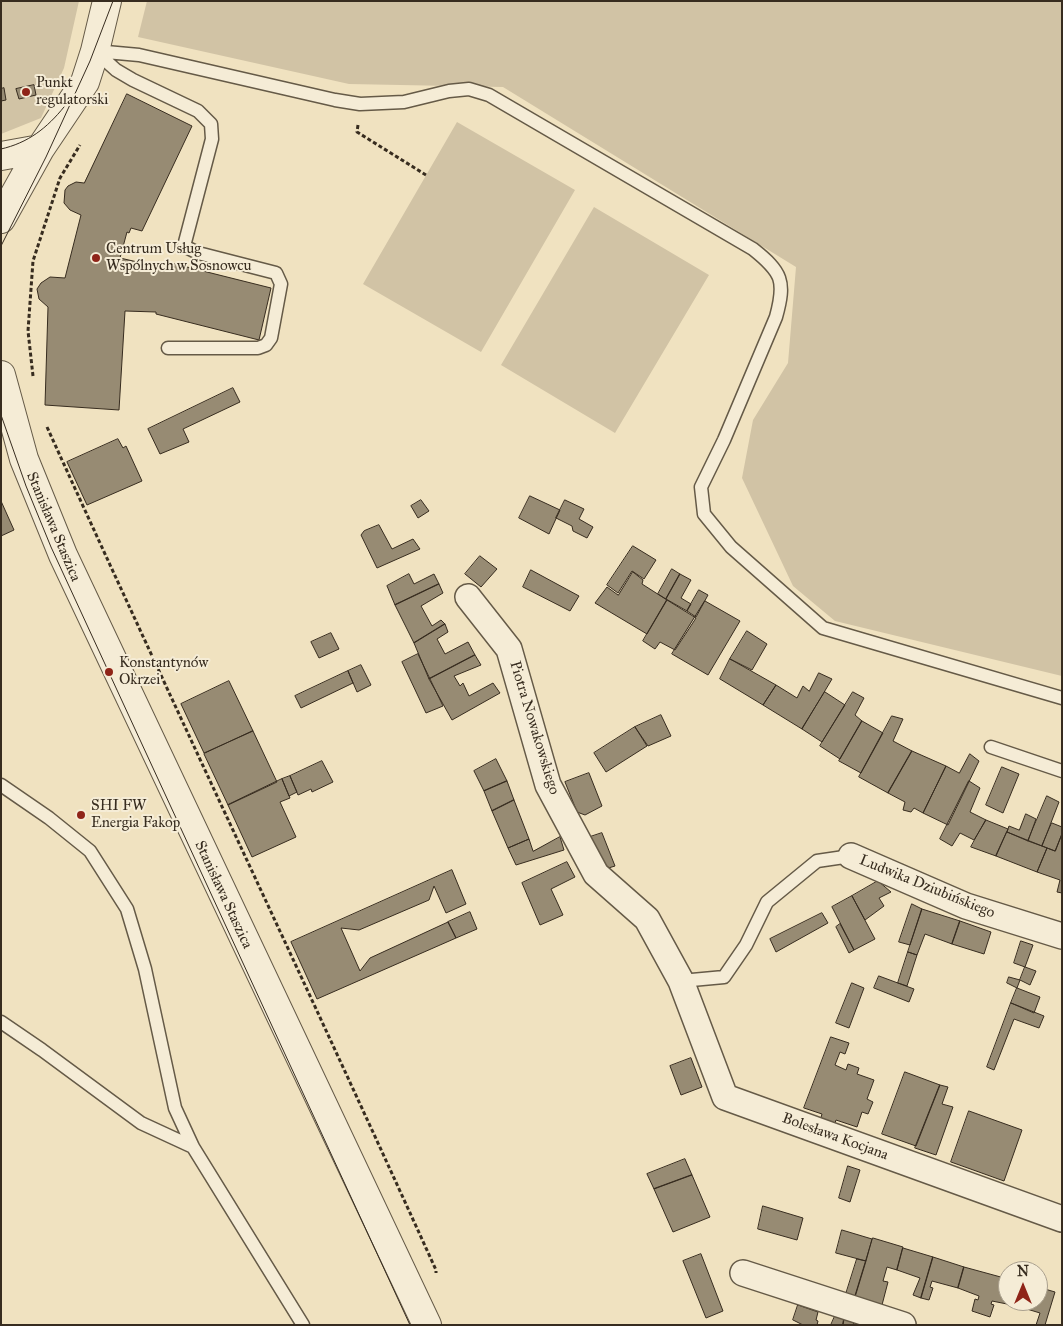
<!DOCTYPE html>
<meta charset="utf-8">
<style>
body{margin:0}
#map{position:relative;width:1063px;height:1326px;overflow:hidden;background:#f0e2c0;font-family:"IM FELL Great Primer",serif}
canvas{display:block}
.frame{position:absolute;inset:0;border:2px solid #372c1f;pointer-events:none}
.north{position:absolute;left:998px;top:1261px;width:50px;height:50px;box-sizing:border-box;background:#f5ecd6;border:1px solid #a99f8d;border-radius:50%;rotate:0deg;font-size:14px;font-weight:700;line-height:20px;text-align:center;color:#372c1f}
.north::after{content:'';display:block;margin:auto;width:18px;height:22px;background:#8f2418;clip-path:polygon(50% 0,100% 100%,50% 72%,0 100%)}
</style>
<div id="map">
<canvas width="1063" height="1326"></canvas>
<div class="frame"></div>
<div class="north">N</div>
</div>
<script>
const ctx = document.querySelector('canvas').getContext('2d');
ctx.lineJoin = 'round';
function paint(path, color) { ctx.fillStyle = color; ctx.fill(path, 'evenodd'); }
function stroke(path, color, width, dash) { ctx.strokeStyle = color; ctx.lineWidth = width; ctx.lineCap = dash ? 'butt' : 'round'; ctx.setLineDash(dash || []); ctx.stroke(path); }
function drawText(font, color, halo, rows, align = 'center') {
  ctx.font = font + ' "IM FELL Great Primer",serif'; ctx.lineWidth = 4; ctx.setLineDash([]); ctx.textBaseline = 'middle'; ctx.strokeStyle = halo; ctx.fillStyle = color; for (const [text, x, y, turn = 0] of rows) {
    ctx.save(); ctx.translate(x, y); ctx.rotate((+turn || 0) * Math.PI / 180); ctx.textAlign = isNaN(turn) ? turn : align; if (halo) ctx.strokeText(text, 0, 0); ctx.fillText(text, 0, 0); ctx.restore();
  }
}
paint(new Path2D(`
 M1,1H79L64,68L41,118L1,134Z
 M147,1H1062V676L835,621L793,586L742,478L753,420L788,363L796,267L503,87L349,84L138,37Z
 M457,122L575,190L481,352L363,284Z
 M594,207L709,275L615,433L501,365Z`), '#d1c3a5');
const building = new Path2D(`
 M34,85L36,95L19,99L16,89Z
 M4,88L6,100L1,101V89Z
 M127,94L192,126L142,231L131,228L129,233L127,232L120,258L168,269L171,263L271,288L259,340L156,314V312L125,311L119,410L45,405L48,307L39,299L37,289L41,283L50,277L65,278L81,215L70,210L64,203L65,190L68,186L76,182L84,183Z
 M233,388L240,402L183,429L189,442L160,454L148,429Z
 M118,439L123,448L126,446L142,481L87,505L67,462Z
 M530,496L560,510L549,534L519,518Z
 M421,500L429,511L418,518L411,506Z
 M565,500L584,509L579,519L593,527L587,538L573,531L572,526L556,518Z
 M1,501L14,530L1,536Z
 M379,525L392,549L413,539L420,549L377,568L361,535L364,531Z
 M633,546L656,560L644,579L632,571L618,593L607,585Z
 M480,556L497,569L481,587L465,574Z
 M672,569L680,574L666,599L658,594Z
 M531,570L579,596L570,611L523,587Z
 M633,572L643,580L642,584L667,600L647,634L595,603L607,587L618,595Z
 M409,574L414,584L434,574L439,584L395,605L387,586Z
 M680,574L691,580L681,598L691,604L687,611L666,599Z
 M439,584L443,593L421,606L432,626L441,620L445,624L414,643L395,605Z
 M699,590L708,595L696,617L687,611Z
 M667,600L696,618L675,650L660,642L655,649L643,641Z
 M705,601L740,621L708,675L672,654Z
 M445,624L448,632L437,639L445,654L468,642L475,655L429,679L414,643Z
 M747,631L767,644L752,670L730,659Z
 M331,633L339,649L319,658L311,642Z
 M418,654L443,706L426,713L402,662Z
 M475,655L481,665L454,676L460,686L463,683L469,696L493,683L500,693L452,720L429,679Z
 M730,659L776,685L763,705L720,679Z
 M361,665L371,685L357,692L348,671Z
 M348,671L353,683L301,708L295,696Z
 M819,673L832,679L802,729L763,705L776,685L797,698L803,686L809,691Z
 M229,681L253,731L204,753L181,704Z
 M825,692L845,705L822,742L802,729Z
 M853,692L864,698L855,715L862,721L840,759L820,746Z
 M661,715L671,736L648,746L635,727Z
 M892,716L903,719L893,741L912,751L888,793L859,777Z
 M862,721L883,733L861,773L839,761Z
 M635,727L647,746L606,772L594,753Z
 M253,731L277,782L228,805L204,754Z
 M912,751L946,766L923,813L914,808L911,812L903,810L905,802L888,793Z
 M970,754L979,761L948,825L923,813L946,766L959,773Z
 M496,759L507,781L484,791L474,771Z
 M322,761L333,782L312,792L311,789L298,795L290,776Z
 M1002,767L1019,774L1003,813L986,805Z
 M589,773L602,806L585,815L577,812L565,782Z
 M290,776L297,792L289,796L282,779Z
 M282,779L290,798L280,802L296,837L252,857L228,805Z
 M507,781L514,800L492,811L484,791Z
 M969,781L980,788L970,812L986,820L974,840L960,833L952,846L940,839Z
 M1047,796L1059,802L1042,846L1028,841Z
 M514,800L529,839L508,848L492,811Z
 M1026,814L1036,819L1028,841L1007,832L1009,826L1019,830Z
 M986,820L1008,829L996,856L971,847Z
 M1052,823L1062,827V834L1055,851L1042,846Z
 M1007,832L1047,848L1037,872L996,856Z
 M602,833L615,866L602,870L590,837Z
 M1062,834V893L1057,892L1060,880L1037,872L1047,848L1055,851Z
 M560,837L564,850L516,865L508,848L529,839L533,851Z
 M567,862L575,877L551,889L563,915L540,925L522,883Z
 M452,870L466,904L446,913L434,886L429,900L359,930L341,928L360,971L370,958L448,922L456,938L317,999L291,942Z
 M878,881L891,892L879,898L884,906L865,920L852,896Z
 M852,896L875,939L854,950L832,907Z
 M912,904L922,909L910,945L899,942Z
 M922,909L960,921L952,944L925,934L917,955L908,952Z
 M470,912L477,929L456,938L448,922Z
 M822,913L828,923L776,952L770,939Z
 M960,921L991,932L984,954L952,944Z
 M840,924L854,950L849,953L836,927Z
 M1021,941L1033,945L1025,967L1014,963Z
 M908,952L917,955L907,986L898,983Z
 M1025,967L1036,971L1030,985L1020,980Z
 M879,976L914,989L909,1002L874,988Z
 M1009,977L1020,980L1017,988L1007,983Z
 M852,983L864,988L849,1028L836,1023Z
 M1017,988L1040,997L1034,1013L1011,1003Z
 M1011,1003L1044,1016L1039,1028L1014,1019L994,1070L987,1067Z
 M831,1037L849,1043L845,1054L840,1052L835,1065L846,1070L848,1064L859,1068L857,1074L874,1080L867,1099L873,1102L868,1114L862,1112L857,1127L836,1120L834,1126L820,1121L822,1114L804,1108Z
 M691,1058L702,1087L681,1095L670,1066Z
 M905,1072L940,1085L916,1146L882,1134Z
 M940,1085L948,1087L942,1104L953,1107L936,1155L915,1148Z
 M969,1111L1022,1130L1004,1181L951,1162Z
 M685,1159L692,1175L654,1189L647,1174Z
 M848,1166L860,1170L850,1202L839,1198Z
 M692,1175L710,1217L673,1232L654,1189Z
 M763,1206L803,1218L797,1240L758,1229Z
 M842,1230L872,1239L866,1261L836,1253Z
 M873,1238L903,1247L897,1270L887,1267L883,1281L888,1282L882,1305L855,1297Z
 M903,1248L933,1257L921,1298L913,1295L920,1278L897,1270Z
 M701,1254L723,1311L706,1318L683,1261Z
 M933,1257L964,1267L958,1288L932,1281L930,1287L933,1288L929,1300L921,1298Z
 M857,1259L866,1261L855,1297L846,1294Z
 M964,1267L1008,1279V1301H1018L1017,1306L992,1301L991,1304L994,1305L990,1317L972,1311L975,1299L978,1300L979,1296L958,1288Z
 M1038,1287L1055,1292L1045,1325H1036L1040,1313L1017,1306L1018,1301H1038Z
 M798,1305L818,1312L816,1320L818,1321L817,1325H803L793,1320Z
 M835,1316L844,1319L843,1325H831Z
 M844,1319L854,1322L853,1325H843Z`);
paint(building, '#978b73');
stroke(building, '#372c1f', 1);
const service = new Path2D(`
 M95,51L139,55L335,100L360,104L404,102L449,91L469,89L489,95L753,249C782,272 786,281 776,317L724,440L701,487L704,514L731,547L823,628L1062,698
 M95,51L116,70L133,80L198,111L211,124L212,139L184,246L198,253L276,273L281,284L271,338L266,345L258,348H168
 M991,747L1062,771
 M1,785L49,818L90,851L127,909L145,969L175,1108L193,1147L303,1325
 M681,981L724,977L746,945L767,902L817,861L851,856
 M1,1022L42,1050L141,1123L193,1147`);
const minor = new Path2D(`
 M468,597L509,649L548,785L596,874L647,919L681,981L725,1097L1062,1219
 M851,856L966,906L1062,936
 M743,1273L903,1325`);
const tertiary = new Path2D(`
 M1,156L40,149
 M1,219L40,149L85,82L95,51L107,1
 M1,375L24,459L63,555L427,1325`);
stroke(service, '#655a47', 15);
stroke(minor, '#655a47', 28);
stroke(tertiary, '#655a47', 30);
stroke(new Path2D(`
 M358,125L357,132L426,175
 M33,376L28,331L33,261L60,178L80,145
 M47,427C175,709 308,988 436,1270V1273`), '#372c1f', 3, [4, 2.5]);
stroke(service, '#f5ecd6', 12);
stroke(minor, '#f5ecd6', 25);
stroke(tertiary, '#f5ecd6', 28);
stroke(new Path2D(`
 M1,149C28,143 47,128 64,107
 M1,246L46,157L90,61L113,1
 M1,415L26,486L51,547L410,1325`), '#372c1f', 1);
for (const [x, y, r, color] of [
 [26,92,5,"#8f2418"],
 [96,258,5,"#8f2418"],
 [109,672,5,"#8f2418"],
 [81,815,5,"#8f2418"]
]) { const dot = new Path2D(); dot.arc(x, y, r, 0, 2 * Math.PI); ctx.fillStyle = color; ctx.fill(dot); stroke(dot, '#f5ecd6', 2); }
drawText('15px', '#372c1f', '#f5ecd6', [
 ["Punkt",36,83],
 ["regulatorski",36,100],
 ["Centrum Usług",106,249],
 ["Wspólnych w Sosnowcu",106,266],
 ["Konstantynów",119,663],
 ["Okrzei",119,680],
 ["SHI FW",91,806],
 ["Energia Fakop",91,823]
], 'left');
drawText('15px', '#372c1f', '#f5ecd6', [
 ["Stanisława Staszica",53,527,67],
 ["Piotra Nowakowskiego",534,728,73],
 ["Ludwika Dziubińskiego",927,887,22],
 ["Stanisława Staszica",223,895,65],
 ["Bolesława Kocjana",835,1137,20]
]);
</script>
